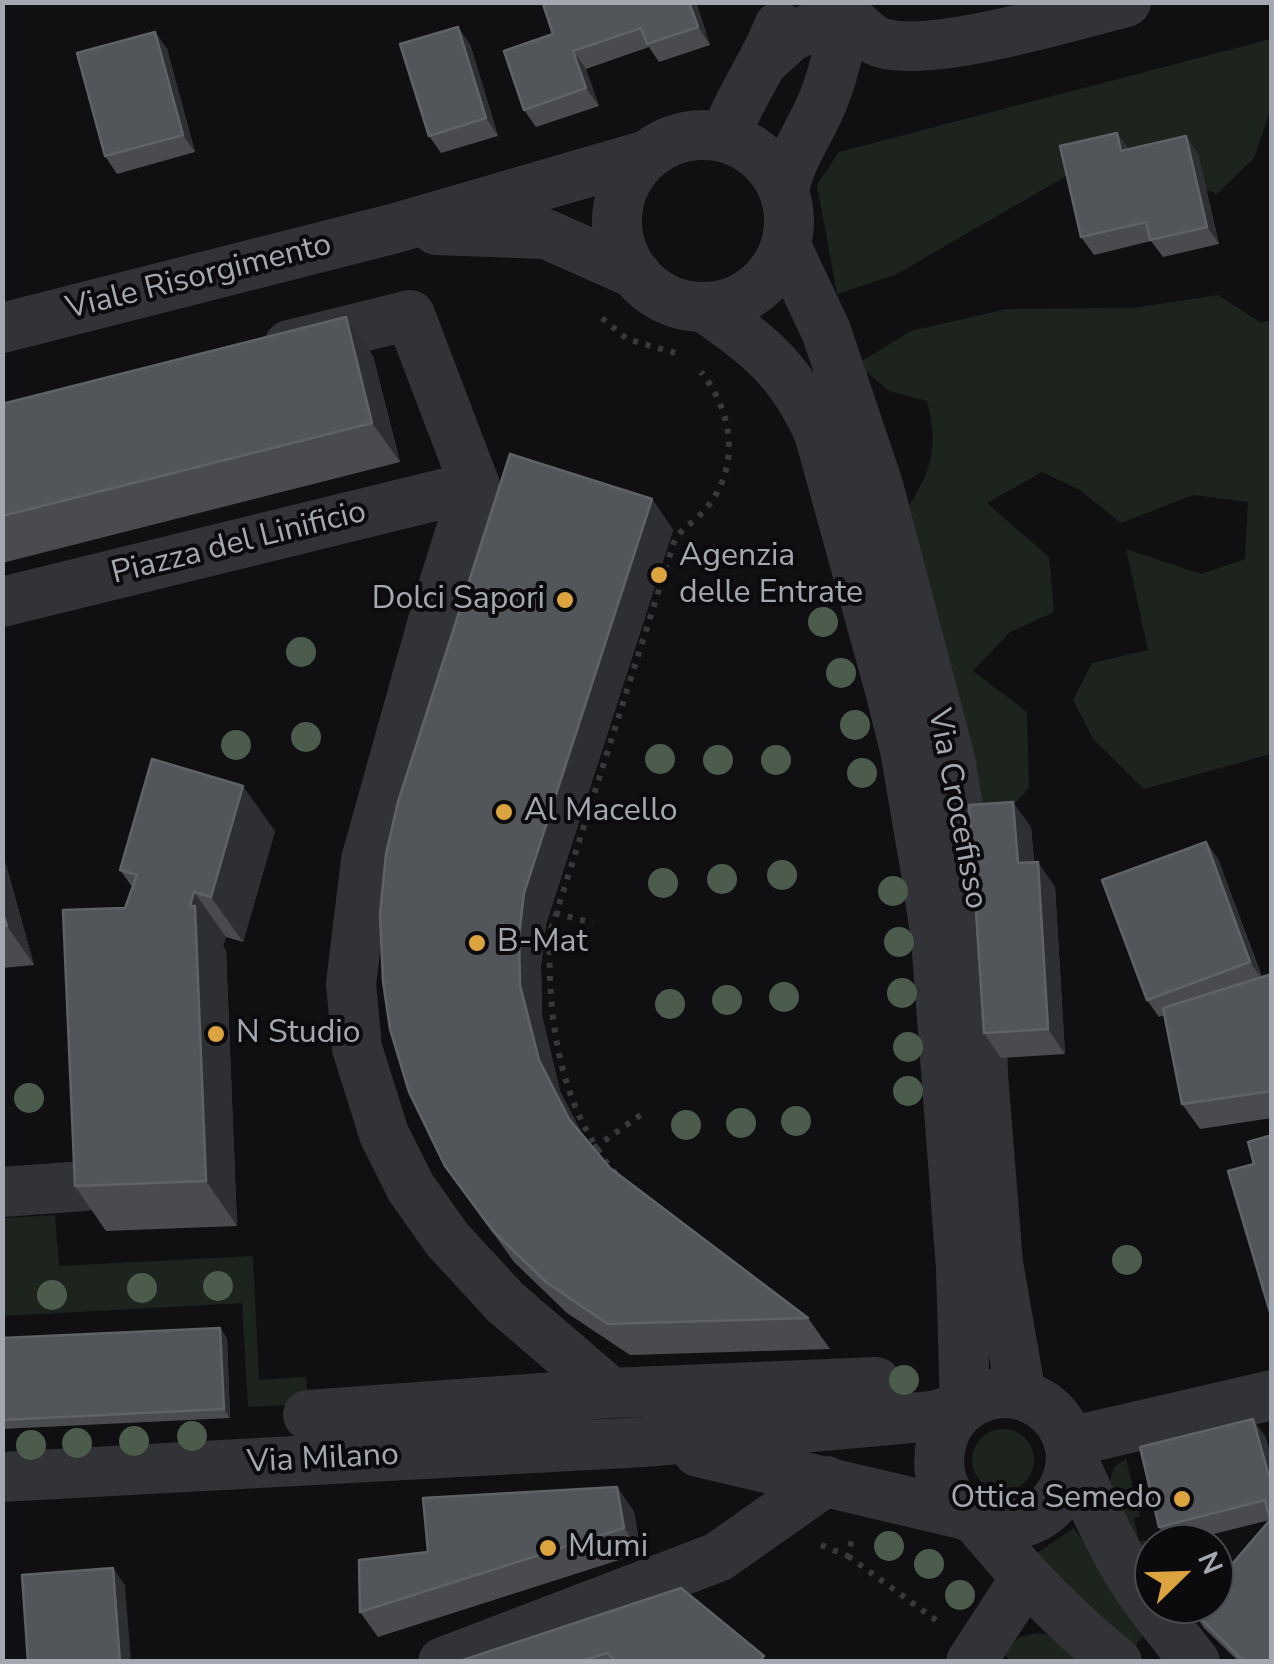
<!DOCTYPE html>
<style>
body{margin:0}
#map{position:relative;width:1274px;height:1664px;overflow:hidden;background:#101012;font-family:"Nunito Sans",sans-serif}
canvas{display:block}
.frame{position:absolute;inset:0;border:5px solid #a3a8b1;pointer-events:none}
.north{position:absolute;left:1134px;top:1524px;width:100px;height:100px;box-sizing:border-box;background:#0b0b0d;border:2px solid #484a4f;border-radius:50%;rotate:67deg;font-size:28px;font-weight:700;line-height:40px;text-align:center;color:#a3a8b1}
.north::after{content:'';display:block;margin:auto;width:35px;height:45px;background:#dba43f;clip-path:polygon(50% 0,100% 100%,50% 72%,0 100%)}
</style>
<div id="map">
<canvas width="1274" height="1664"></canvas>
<div class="frame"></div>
<div class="north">N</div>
</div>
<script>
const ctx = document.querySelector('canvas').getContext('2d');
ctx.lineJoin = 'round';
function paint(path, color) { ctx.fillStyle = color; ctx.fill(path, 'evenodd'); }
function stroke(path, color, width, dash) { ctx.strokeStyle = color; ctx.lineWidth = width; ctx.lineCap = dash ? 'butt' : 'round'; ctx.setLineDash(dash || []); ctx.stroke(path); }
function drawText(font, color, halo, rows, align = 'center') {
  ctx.font = font + ' "Nunito Sans",sans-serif'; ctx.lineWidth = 8; ctx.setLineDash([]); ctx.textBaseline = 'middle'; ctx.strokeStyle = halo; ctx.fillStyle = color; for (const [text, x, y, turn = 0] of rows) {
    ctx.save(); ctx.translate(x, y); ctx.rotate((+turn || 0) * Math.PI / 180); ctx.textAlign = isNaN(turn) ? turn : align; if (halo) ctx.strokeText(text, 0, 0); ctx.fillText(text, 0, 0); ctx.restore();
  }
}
paint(new Path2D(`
 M1271,39V108L1254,158L1217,194L1154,169L1099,157L895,275L837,294L817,185L839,152Z
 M1218,295L1261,323L1271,320V754L1144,789L1094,740L1073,700L1092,663L1148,650L1126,549L1201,574L1245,559L1248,502L1193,495L1121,523L1080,490L1042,472L987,503L1049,557L1054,612L1010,632L973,671L1027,712L1029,788L980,841L899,521C928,477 941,454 927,401L889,391L857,364L911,331L1007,309L1133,308Z
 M55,1215L59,1266L253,1256L259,1380L306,1377L308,1404L248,1407L242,1303L3,1316L2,1218Z
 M972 1460a31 31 0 1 1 62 0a31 31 0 1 1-62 0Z
 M1126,1459L1140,1516L1134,1518L1139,1541L1145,1540L1154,1565V1585L1107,1491L1114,1467Z
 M1074,1528L1110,1584L1148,1628L1130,1654L1037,1553Z
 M1037,1633L1048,1634L1088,1661H1010L1003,1652L1020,1637Z`), '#1d241e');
stroke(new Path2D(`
 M602,318L627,339L675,353
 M555,913L593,923
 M594,1148L642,1114
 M616,1174C559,1107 547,1018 550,933L675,539C683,528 695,521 704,511C741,469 734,413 701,372
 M821,1545L848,1556L852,1539
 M848,1556L940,1623`), '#38393d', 6, [5, 8]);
stroke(new Path2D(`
 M767,58L791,36L845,15C855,23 869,40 882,43C933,58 1070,16 1126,2
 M617 221a86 86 0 1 1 172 0a86 86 0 1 1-172 0Z
 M725,137C739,98 764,65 779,26
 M784,190C790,160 806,138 819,110C834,77 842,39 846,2
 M436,230L546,234L636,274
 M786,246L826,331L878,485L950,759L979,931L983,1075L998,1263L1021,1395
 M704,307C760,346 790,369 819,433L890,690L905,750L926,872L936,939L961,1268L965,1406
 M2,328L396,228L647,155
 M289,345L410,315L475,486L438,603L366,860L351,984L357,1048L384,1134L411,1188L447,1239L505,1302L611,1393L876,1382
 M2,602L475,486
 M2,1192L85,1186
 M308,1415L611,1393
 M1069,1442L1272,1395
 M698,1452L974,1517
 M1071,1454C1072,1538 955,1552 940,1473C937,1453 942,1431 955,1416C966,1402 985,1394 1002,1393C1028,1392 1053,1407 1064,1430C1069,1439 1070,1450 1073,1459C1087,1492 1102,1525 1119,1556C1139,1594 1169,1628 1195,1662
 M2,1477L644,1442L933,1416L965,1406
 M974,1517C1018,1571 1063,1619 1117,1662
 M443,1662L718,1557L826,1481
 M971,1662L1025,1579`), '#323336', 50);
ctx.fillStyle = '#4b5c4d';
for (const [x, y] of [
 [823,622],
 [301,652],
 [841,673],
 [855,725],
 [306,737],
 [236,745],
 [660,759],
 [718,760],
 [776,760],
 [862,773],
 [782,875],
 [722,879],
 [663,883],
 [893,891],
 [899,942],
 [902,993],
 [784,997],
 [727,1000],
 [670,1004],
 [908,1047],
 [908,1091],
 [29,1098],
 [796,1121],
 [741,1123],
 [686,1125],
 [1127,1260],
 [218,1286],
 [142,1288],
 [52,1295],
 [904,1380],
 [192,1436],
 [134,1441],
 [77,1443],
 [31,1445],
 [889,1546],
 [929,1564],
 [960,1595]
]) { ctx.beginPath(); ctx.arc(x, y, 15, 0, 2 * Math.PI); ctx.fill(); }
paint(new Path2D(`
 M696,2L710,45L659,62L649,47L586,69L599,106L536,127L524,110L504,51Z
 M155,32L167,49L195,152L117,174L105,156Z
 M470,44L498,136L441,153L429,136Z
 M1117,133L1129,150L1186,136L1198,154L1219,244L1163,257L1151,241L1094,255L1081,237Z
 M373,356L400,462L2,563V404Z
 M652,499L673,530L546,924L541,966L542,1016L560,1091L584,1138L610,1168L808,1318L830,1349L630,1355L567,1313L514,1262L445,1166Z
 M1031,827L1034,862L1055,887L1065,1054L1001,1058L984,1033Z
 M275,831L243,942L226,937L223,946L226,951L237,1226L106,1231L75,1186L125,908L133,888L120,870Z
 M1206,842L1218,859L1262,977L1272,974V1118L1200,1129L1182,1104L1164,1015L1159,1017L1147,1000Z
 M2,851L34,965L2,968Z
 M2,1338H227L230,1418L2,1429Z
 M1265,1436L1272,1459V1662H1239L1204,1628L1192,1610L1270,1520L1173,1544H1171L1159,1527Z
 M617,1487L634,1512L641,1553L378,1637L360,1612L428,1552Z
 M681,1588L767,1662H457Z`), '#494b4e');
paint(new Path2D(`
 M689,2H696L710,45L698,27Z
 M458,27L470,44L498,136L486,118Z
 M155,32L167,49L195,152L183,135Z
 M573,51L586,69L599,106L586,88Z
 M1117,133L1129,151H1121Z
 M1186,136L1198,154L1219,244L1207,227Z
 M346,317L373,356L400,462L372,423Z
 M652,499L673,530L546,924L541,966L542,1016L560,1091L591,1150L569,1119L539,1060L520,985L519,935L524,893Z
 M243,786L275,831L243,942L211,897Z
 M1013,802L1031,827L1036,888L1018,863Z
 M1206,842L1218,859L1262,979L1250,962Z
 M2,851L34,965L7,926L2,911Z
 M1038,862L1055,887L1065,1054L1048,1029Z
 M194,892L226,937L223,946L226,951L237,1226L206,1181L190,906Z
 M220,1328L227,1338L230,1418L224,1409Z
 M1253,1419L1265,1436L1272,1459V1487Z
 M617,1487L634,1512L641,1553L624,1528Z
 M113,1568L125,1585L131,1662H120Z`), '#2e2f32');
const building = new Path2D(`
 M549,2H689L698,27L647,44L641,28L573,51L586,88L524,110L504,51L553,34L543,4Z
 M458,27L486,118L429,136L400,44Z
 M155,32L183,135L105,156L77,53Z
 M1117,133L1121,151L1186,136L1207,227L1150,240L1146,222L1081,237L1060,146Z
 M346,317L372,423L2,516V404Z
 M510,454L652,499L524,893L519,935L520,985L539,1060L569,1119L610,1168L808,1318L608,1324L546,1282L493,1231L445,1166L409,1092L390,1029L383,981L380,914L386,854L398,802Z
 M152,759L243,786L211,897L194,892L190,906H195L206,1181L75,1186L63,910L125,908L137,875L120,870Z
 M1013,802L1018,863L1038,862L1048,1029L984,1033L969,805Z
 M1206,842L1250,962L1147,1000L1102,880Z
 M2,911L7,926H2Z
 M1272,974V1091L1182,1104L1163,1008Z
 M1272,1135V1319L1228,1171L1254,1164L1248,1142Z
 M220,1328L224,1409L2,1420V1338Z
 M1253,1419L1272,1487V1662H1244L1192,1610L1197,1604H1214V1585L1270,1520L1265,1500L1159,1527L1140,1447Z
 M617,1487L624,1528L360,1612L359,1560L428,1552L423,1498Z
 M113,1568L120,1662H28L22,1575Z
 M681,1588L764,1656L759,1662H617L607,1653L578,1662H457Z`);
paint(building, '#525559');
stroke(building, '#5f6267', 2.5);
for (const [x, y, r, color] of [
 [659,575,10,"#dba43f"],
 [565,600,10,"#dba43f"],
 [504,812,10,"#dba43f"],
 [477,943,10,"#dba43f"],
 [216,1034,10,"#dba43f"],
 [1182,1499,10,"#dba43f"],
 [548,1548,10,"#dba43f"]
]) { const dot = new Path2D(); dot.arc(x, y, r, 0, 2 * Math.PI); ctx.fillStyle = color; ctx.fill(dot); stroke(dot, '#0b0b0d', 4); }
drawText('32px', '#a3a8b1', '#0b0b0d', [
 ["Viale Risorgimento",199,278,-14],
 ["Piazza del Linificio",239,544,-14],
 ["Via Crocefisso",956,809,79],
 ["Via Milano",323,1460,-3]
]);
drawText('32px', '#a3a8b1', '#0b0b0d', [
 ["Agenzia",679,557],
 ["delle Entrate",679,594],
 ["Dolci Sapori",545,600,"right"],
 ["Al Macello",524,812],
 ["B-Mat",497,943],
 ["N Studio",236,1034],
 ["Ottica Semedo",1162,1499,"right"],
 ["Mumi",568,1548]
], 'left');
</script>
